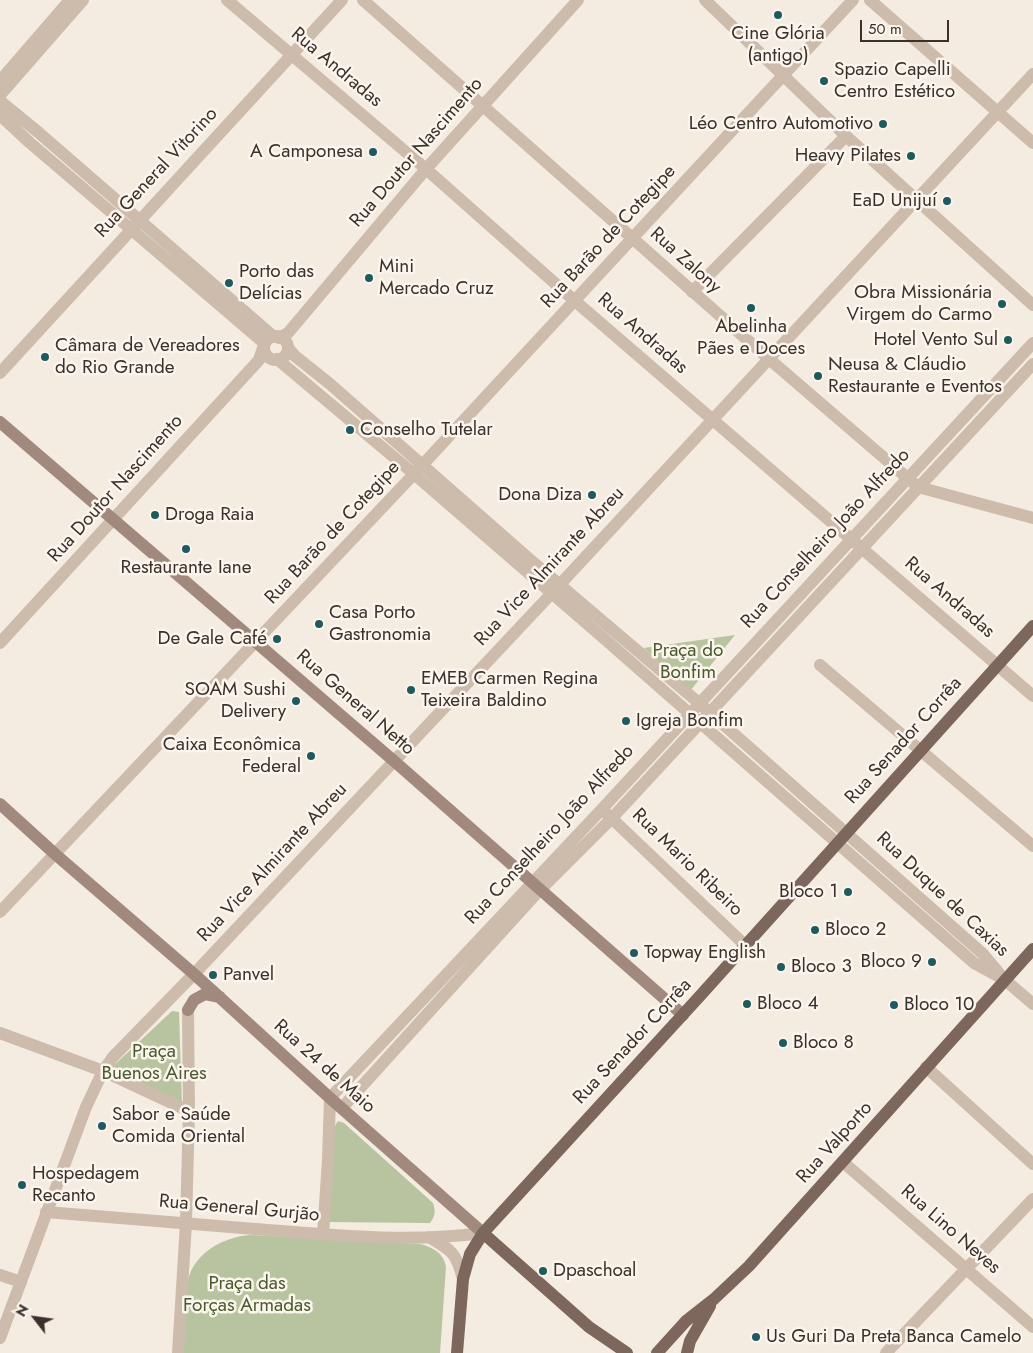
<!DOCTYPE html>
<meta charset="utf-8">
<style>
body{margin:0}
#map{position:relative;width:1033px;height:1353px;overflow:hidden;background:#f4ebe1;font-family:Jost,sans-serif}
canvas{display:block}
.north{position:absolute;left:10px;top:1293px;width:50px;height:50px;-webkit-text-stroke:4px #fbf5ee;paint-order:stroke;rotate:300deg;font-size:14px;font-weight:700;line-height:20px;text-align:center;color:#3b302b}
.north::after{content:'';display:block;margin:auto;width:18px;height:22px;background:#3b302b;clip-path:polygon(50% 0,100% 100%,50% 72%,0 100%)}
.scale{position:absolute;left:860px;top:20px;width:89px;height:22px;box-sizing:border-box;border:2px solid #3b302b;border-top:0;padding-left:6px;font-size:15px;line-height:18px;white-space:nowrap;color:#3b302b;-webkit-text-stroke:4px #fbf5ee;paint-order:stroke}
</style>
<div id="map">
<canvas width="1033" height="1353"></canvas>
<div class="north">N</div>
<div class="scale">50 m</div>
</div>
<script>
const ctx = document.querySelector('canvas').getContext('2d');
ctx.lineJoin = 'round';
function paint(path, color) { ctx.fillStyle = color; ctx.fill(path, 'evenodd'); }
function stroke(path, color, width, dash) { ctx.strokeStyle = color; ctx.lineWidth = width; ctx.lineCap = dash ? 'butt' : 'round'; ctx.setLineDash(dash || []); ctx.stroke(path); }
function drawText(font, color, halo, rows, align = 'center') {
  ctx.font = font + ' Jost,sans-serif'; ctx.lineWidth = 5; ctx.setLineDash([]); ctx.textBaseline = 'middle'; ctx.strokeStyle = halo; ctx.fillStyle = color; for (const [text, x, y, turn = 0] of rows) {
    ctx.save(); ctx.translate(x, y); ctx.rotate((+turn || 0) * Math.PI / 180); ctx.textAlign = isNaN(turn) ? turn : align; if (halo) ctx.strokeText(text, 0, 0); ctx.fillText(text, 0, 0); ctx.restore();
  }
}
paint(new Path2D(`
 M735,635L690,691L644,648Z
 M172,1011L179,1012L182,1104L111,1068Z
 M338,1121L344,1123L433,1203C436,1212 435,1216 430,1223L326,1222L335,1126Z
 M250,1235L420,1244C432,1247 444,1253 446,1267L440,1353H182C183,1336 185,1320 186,1303C187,1295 187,1287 188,1280C195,1252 224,1237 250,1235Z`), '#b8c4a0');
stroke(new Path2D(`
 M227,0L426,169L575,301L1033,696
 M363,0L769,359L918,487L1033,518
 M870,0L1033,143
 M0,81L70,0
 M0,95L83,0
 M0,101L38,132L274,337
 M0,115L29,142L264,343
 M692,292L846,136
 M288,348L295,356L330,384L527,557L699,703L983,954L999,973
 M277,359L414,474L607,641L974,963L1005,980
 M820,665L1033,846
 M606,813L746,946
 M0,912L414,474L853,0
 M926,1067L1033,1164
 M103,1071L189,1111
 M342,1108L536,894L612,818L1033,364
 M843,1162L1033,1327
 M46,1212C115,1218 185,1223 255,1229C331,1235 407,1243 483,1233
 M323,1235L328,1160L330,1098L602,809L1033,343
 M429,1237C453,1251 456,1253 463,1279
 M0,1275L21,1282
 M178,1353L186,1223L189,1111L188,1010
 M886,1353L1033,1199`), '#cdbbac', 12);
stroke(new Path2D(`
 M705,0L846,136L1033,305
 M264 348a12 12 0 1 1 24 0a12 12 0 1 1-24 0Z
 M279,338L288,333L426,169L578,0
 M0,373L342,0
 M0,643L259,360L263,348
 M1005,980L1033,1004
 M0,1033L103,1071
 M0,1338L86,1107L103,1071L113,1057L194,974L552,593L1033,74`), '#cdbbac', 12);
stroke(new Path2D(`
 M0,422L394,761L683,1015
 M0,804L55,854L194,974L330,1098L483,1233
 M188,1010L194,1000L205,994L220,997`), '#a18a7d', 12);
stroke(new Path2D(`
 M483,1233L589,1327L627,1353
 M457,1353L463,1279L470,1254L483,1233L699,997L1033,626
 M657,1353L686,1321L714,1299L749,1266L1033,949
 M687,1353L690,1341L710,1306`), '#7d675c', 12);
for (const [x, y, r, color] of [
 [778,15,5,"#1f5a5e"],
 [824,81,5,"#1f5a5e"],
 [883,124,5,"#1f5a5e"],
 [373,152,5,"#1f5a5e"],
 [911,156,5,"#1f5a5e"],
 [947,201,5,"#1f5a5e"],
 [369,278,5,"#1f5a5e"],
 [229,283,5,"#1f5a5e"],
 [1002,304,5,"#1f5a5e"],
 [751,308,5,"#1f5a5e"],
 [1008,340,5,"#1f5a5e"],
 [45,357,5,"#1f5a5e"],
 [818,376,5,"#1f5a5e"],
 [350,430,5,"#1f5a5e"],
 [592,495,5,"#1f5a5e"],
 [155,515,5,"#1f5a5e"],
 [186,549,5,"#1f5a5e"],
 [319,624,5,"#1f5a5e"],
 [277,639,5,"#1f5a5e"],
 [411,690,5,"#1f5a5e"],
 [296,701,5,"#1f5a5e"],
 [626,721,5,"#1f5a5e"],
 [311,756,5,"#1f5a5e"],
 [848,892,5,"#1f5a5e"],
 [815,930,5,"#1f5a5e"],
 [634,953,5,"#1f5a5e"],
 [932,962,5,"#1f5a5e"],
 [781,967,5,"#1f5a5e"],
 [213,975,5,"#1f5a5e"],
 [747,1004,5,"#1f5a5e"],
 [894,1005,5,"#1f5a5e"],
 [783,1043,5,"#1f5a5e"],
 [102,1126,5,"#1f5a5e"],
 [22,1185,5,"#1f5a5e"],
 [543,1271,5,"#1f5a5e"],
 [756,1337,5,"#1f5a5e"]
]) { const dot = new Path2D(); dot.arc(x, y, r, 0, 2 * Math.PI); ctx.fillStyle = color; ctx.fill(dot); stroke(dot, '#fbf5ee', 2); }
drawText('19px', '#3b302b', '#fbf5ee', [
 ["Cine Glória",778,34,"center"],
 ["(antigo)",778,56,"center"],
 ["Spazio Capelli",834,70],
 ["Centro Estético",834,92],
 ["Léo Centro Automotivo",873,124,"right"],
 ["A Camponesa",363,152,"right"],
 ["Heavy Pilates",901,156,"right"],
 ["EaD Unijuí",937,201,"right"],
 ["Mini",379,267],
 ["Mercado Cruz",379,289],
 ["Porto das",239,272],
 ["Delícias",239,294],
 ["Obra Missionária",992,293,"right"],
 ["Virgem do Carmo",992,315,"right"],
 ["Abelinha",751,327,"center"],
 ["Pães e Doces",751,349,"center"],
 ["Hotel Vento Sul",998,340,"right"],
 ["Câmara de Vereadores",55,346],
 ["do Rio Grande",55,368],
 ["Neusa & Cláudio",828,365],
 ["Restaurante e Eventos",828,387],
 ["Conselho Tutelar",360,430],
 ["Dona Diza",582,495,"right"],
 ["Droga Raia",165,515],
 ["Restaurante Iane",186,568,"center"],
 ["Casa Porto",329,613],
 ["Gastronomia",329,635],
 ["De Gale Café",267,639,"right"],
 ["EMEB Carmen Regina",421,679],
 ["Teixeira Baldino",421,701],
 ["SOAM Sushi",286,690,"right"],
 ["Delivery",286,712,"right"],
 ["Igreja Bonfim",636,721],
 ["Caixa Econômica",301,745,"right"],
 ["Federal",301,767,"right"],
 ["Bloco 1",838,892,"right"],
 ["Bloco 2",825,930],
 ["Topway English",644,953],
 ["Bloco 9",922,962,"right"],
 ["Bloco 3",791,967],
 ["Panvel",223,975],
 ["Bloco 4",757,1004],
 ["Bloco 10",904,1005],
 ["Bloco 8",793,1043],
 ["Sabor e Saúde",112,1115],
 ["Comida Oriental",112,1137],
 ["Hospedagem",32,1174],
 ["Recanto",32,1196],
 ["Dpaschoal",553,1271],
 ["Us Guri Da Preta Banca Camelo",766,1337]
], 'left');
drawText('19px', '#3b302b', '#fbf5ee', [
 ["Rua Andradas",336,68,40],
 ["Rua Doutor Nascimento",417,153,-49],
 ["Rua General Vitorino",157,173,-47],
 ["Rua Barão de Cotegipe",609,237,-47],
 ["Rua Zalony",685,261,42],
 ["Rua Andradas",642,334,41],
 ["Rua Doutor Nascimento",116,489,-48],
 ["Rua Barão de Cotegipe",333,533,-47],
 ["Rua Conselheiro João Alfredo",826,539,-47],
 ["Rua Vice Almirante Abreu",550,567,-47],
 ["Rua Andradas",949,598,41],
 ["Rua General Netto",355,703,41],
 ["Rua Senador Corrêa",904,741,-48],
 ["Rua Conselheiro João Alfredo",550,835,-47],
 ["Rua Vice Almirante Abreu",273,863,-47],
 ["Rua Mario Ribeiro",687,863,44],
 ["Rua Duque de Caxias",942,895,43],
 ["Rua Senador Corrêa",633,1042,-47],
 ["Rua 24 de Maio",324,1067,42],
 ["Rua Valporto",835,1143,-48],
 ["Rua General Gurjão",239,1209,5],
 ["Rua Lino Neves",950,1230,41]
]);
drawText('19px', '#4a5a2e', '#fbf5ee', [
 ["Praça do",688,651],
 ["Bonfim",688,673],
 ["Praça",154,1052],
 ["Buenos Aires",154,1074],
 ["Praça das",247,1284],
 ["Forças Armadas",247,1306]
]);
</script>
